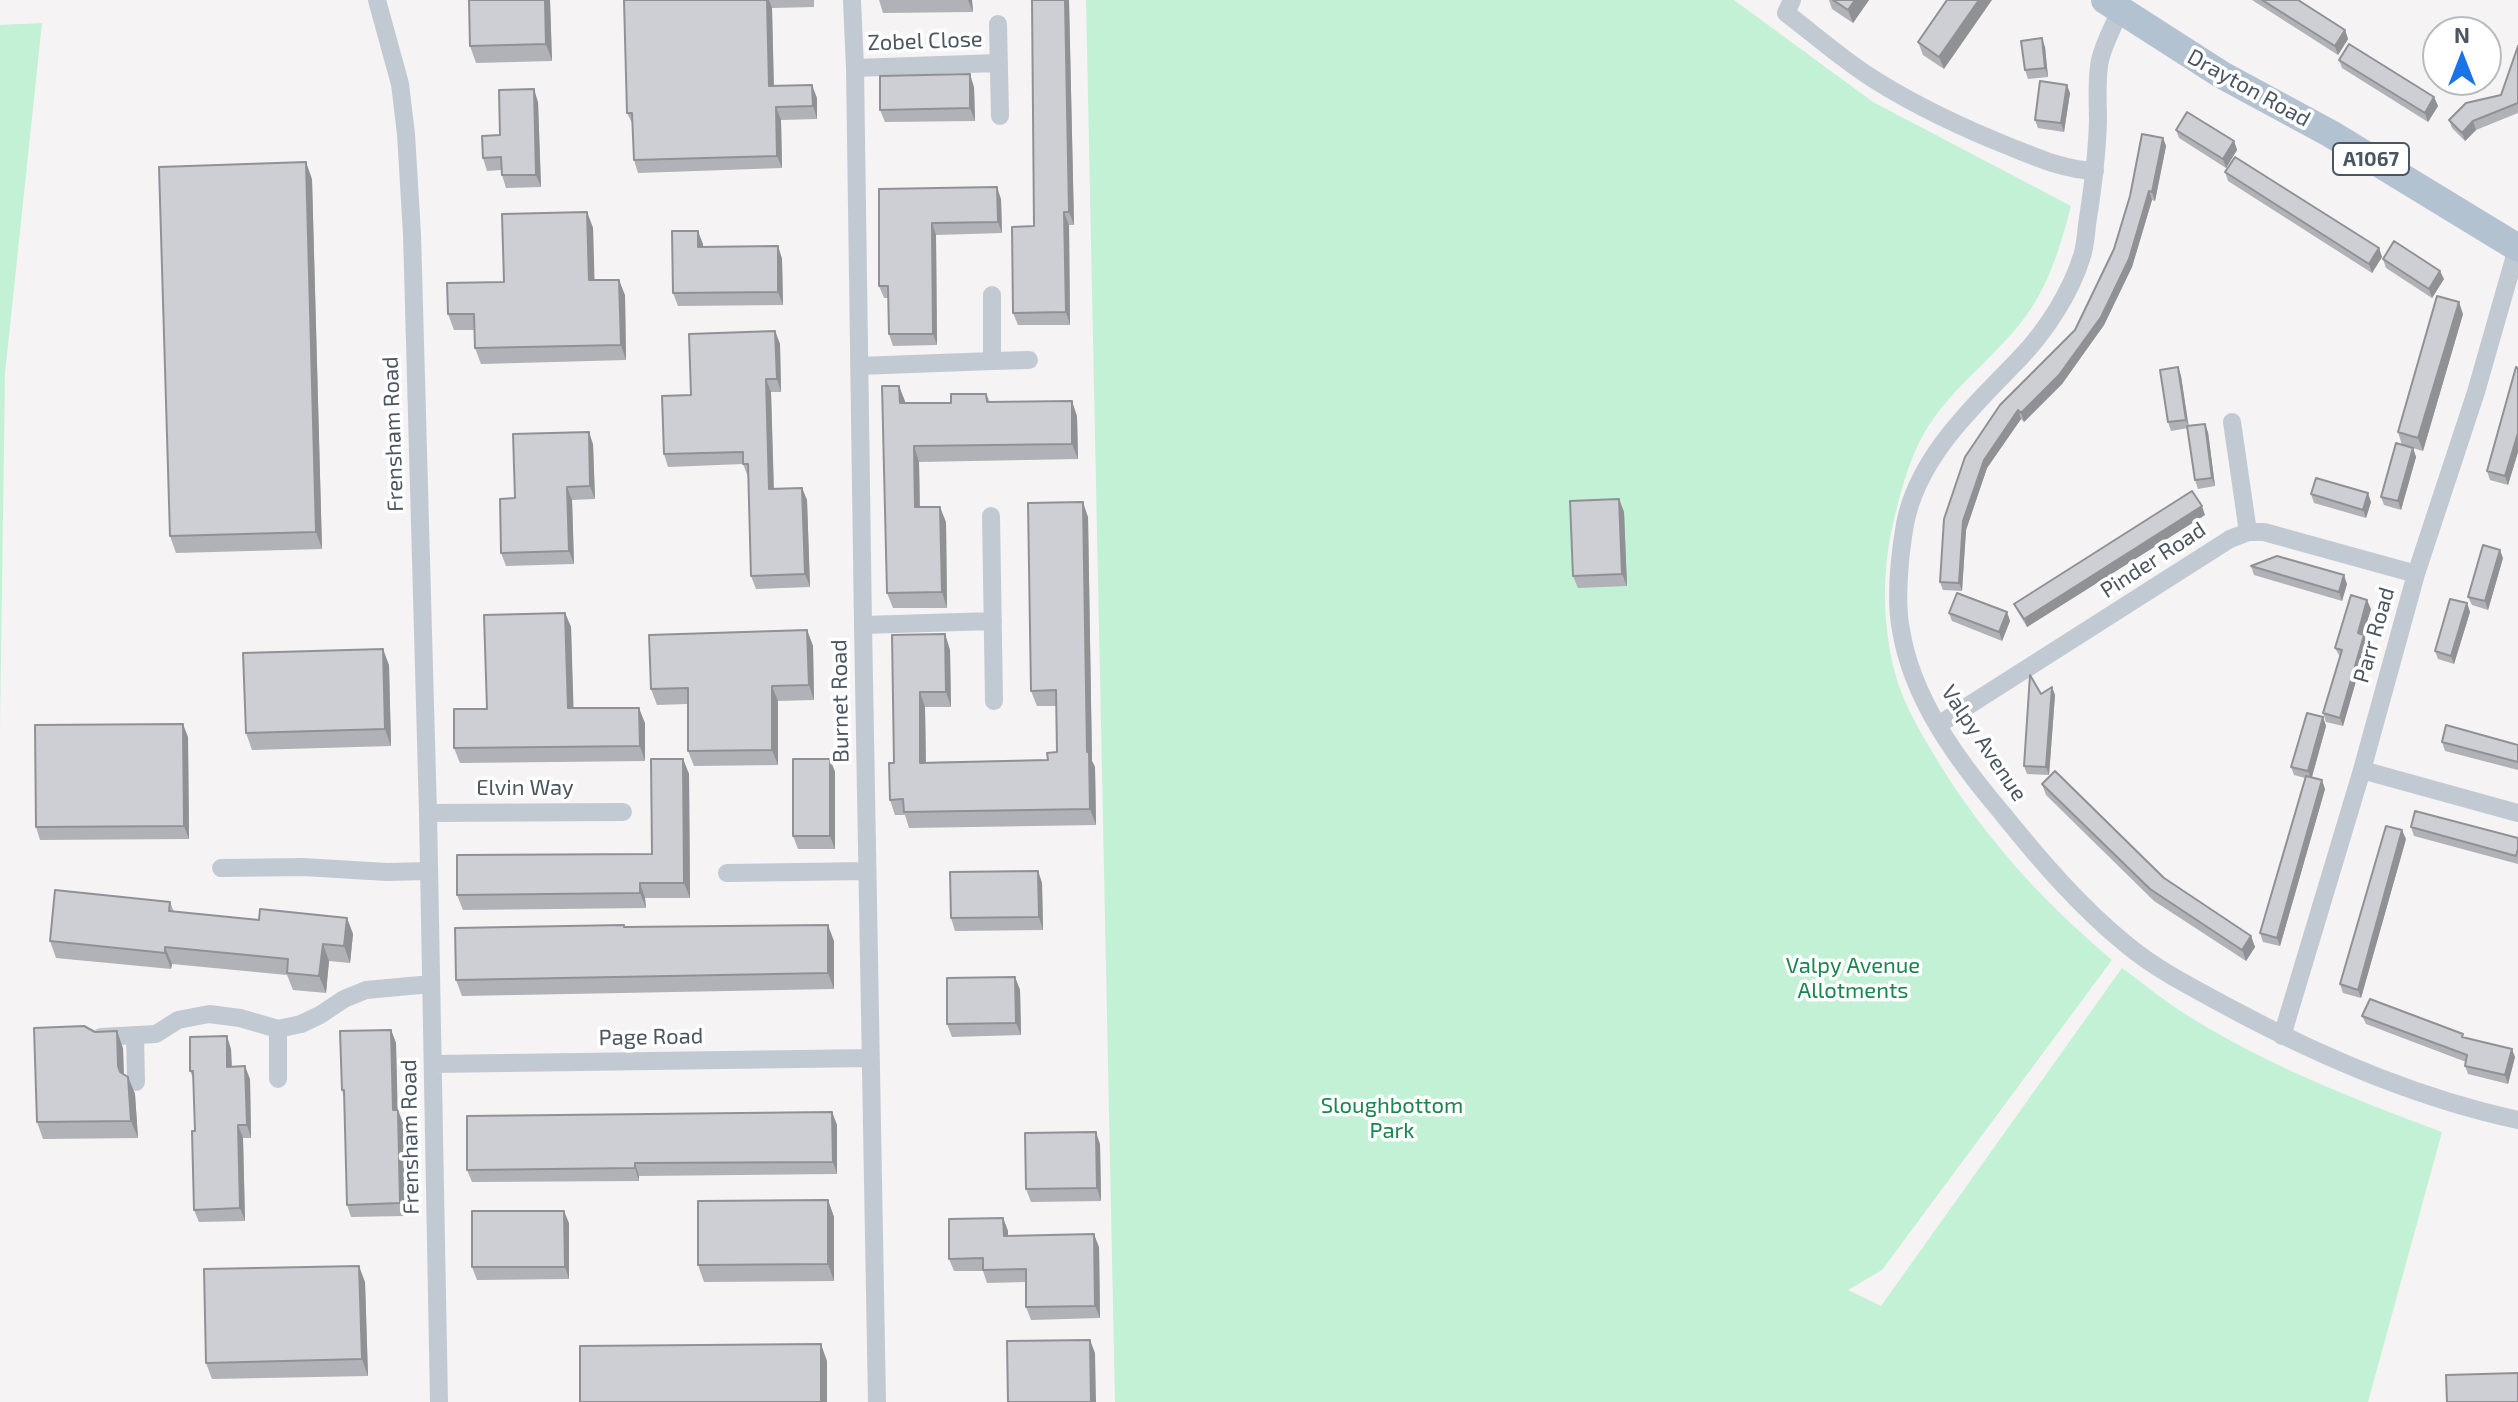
<!DOCTYPE html>
<style>
body{margin:0}
#map{position:relative;width:2518px;height:1402px;overflow:hidden;background:#f5f3f3;font-family:"Exo 2",sans-serif}
canvas{display:block}
.north{position:absolute;left:2422px;top:16px;width:80px;height:80px;box-sizing:border-box;background:#fff;border:2px solid #b7bbc0;border-radius:50%;rotate:0deg;font-size:22px;font-weight:700;line-height:32px;text-align:center;color:#4a5661}
.north::after{content:'';display:block;margin:auto;width:28px;height:36px;background:#1a73e8;clip-path:polygon(50% 0,100% 100%,50% 72%,0 100%)}
</style>
<div id="map">
<canvas width="2518" height="1402"></canvas>
<div class="north">N</div>
</div>
<script>
const ctx = document.querySelector('canvas').getContext('2d');
ctx.lineJoin = 'round';
function paint(path, color) { ctx.fillStyle = color; ctx.fill(path, 'evenodd'); }
function stroke(path, color, width, dash) { ctx.strokeStyle = color; ctx.lineWidth = width; ctx.lineCap = dash ? 'butt' : 'round'; ctx.setLineDash(dash || []); ctx.stroke(path); }
function drawText(font, color, halo, rows, align = 'center') {
  ctx.font = font + ' "Exo 2",sans-serif'; ctx.lineWidth = 7; ctx.setLineDash([]); ctx.textBaseline = 'middle'; ctx.strokeStyle = halo; ctx.fillStyle = color; for (const [text, x, y, turn = 0] of rows) {
    ctx.save(); ctx.translate(x, y); ctx.rotate((+turn || 0) * Math.PI / 180); ctx.textAlign = isNaN(turn) ? turn : align; if (halo) ctx.strokeText(text, 0, 0); ctx.fillText(text, 0, 0); ctx.restore();
  }
}
paint(new Path2D(`
 M1086,0H1734L1873,102L2071,206C2063,236 2054,269 2038,297C2009,350 1951,383 1922,437C1910,459 1902,487 1896,511C1882,564 1881,619 1895,673C1902,700 1917,726 1931,750C1980,833 2039,898 2112,960L1882,1270L1848,1290L1881,1306L2122,968C2140,981 2158,996 2176,1008C2258,1062 2351,1098 2442,1132L2368,1402H1115Z
 M42,23L5,373L0,729V25Z`), '#c3f1d5');
stroke(new Path2D(`
 M377,0L400,84L406,134L412,234L428,813L439,1402
 M852,0L855,68L863,625L877,1402
 M1792,0L1786,13C1815,35 1844,61 1875,80C1918,107 1965,129 2013,148C2040,159 2066,170 2095,171
 M2120,11C2113,27 2104,43 2100,60C2096,79 2098,101 2098,121C2097,154 2093,186 2088,218C2086,230 2086,244 2082,256C2071,292 2046,331 2020,358C1974,406 1918,456 1905,524C1900,554 1895,600 1901,630C1912,699 1958,761 2002,813C2040,860 2080,907 2127,945C2157,970 2195,989 2230,1008C2321,1057 2416,1098 2518,1120
 M998,24L1000,116
 M855,68L997,63
 M992,361L1029,360
 M859,366L992,361V295
 M2232,422L2248,532
 M991,516L994,701
 M863,625L993,621
 M1938,725L2230,539L2248,532H2264L2416,574
 M2362,770L2518,813
 M428,813L623,812
 M221,868L303,867L387,872L428,871
 M727,873L867,871
 M135,1035L136,1082
 M2282,1036L2362,770L2416,574L2476,392L2518,245
 M101,1037L156,1034L178,1020L209,1014L240,1018L278,1029
 M433,1064L870,1058
 M278,1079V1029L301,1024L320,1015L344,999L366,990L431,984`), '#c1cad2', 18);
stroke(new Path2D(`
 M2105,0L2222,75L2331,134L2518,248`), '#b3c2d1', 28);
paint(new Path2D(`
 M469,0H550L552,61L476,63L470,46Z
 M624,0H814V7L772,8L774,86L817,98V119L781,120L782,168L638,173L634,160L633,125L627,113Z
 M879,0H972L973,12L883,13Z
 M1032,0H1069L1074,225H1069L1070,325H1018L1013,313L1034,226Z
 M1829,0H1869L1853,23L1832,9Z
 M1947,0L1944,69L1923,55L1918,42Z
 M2252,0H2298L2345,30L2348,39L2338,55Z
 M2518,46V113L2476,130L2465,141L2452,128L2449,120L2501,95Z
 M2045,47L2048,77L2028,79L2025,70Z
 M2339,60L2434,97L2438,106L2428,122L2342,68Z
 M974,87L975,121L885,122L880,110Z
 M2070,93L2064,132L2038,128L2035,120Z
 M538,102L541,187L506,188L502,175L501,170L487,171L483,158L500,135Z
 M2176,130L2234,141L2237,150L2226,168L2179,138Z
 M2163,138L2166,146L2155,201L2152,200L2132,267L2104,325L2062,384L2024,422L2021,419L1987,468L1966,530L1962,591L1943,590L1940,582L1965,457L2075,330L2114,249Z
 M2225,172L2379,248L2382,257L2372,273L2228,181Z
 M312,179L322,549L176,553L170,536Z
 M879,189L1001,199L1002,233L936,235L937,345L893,346L889,334V298H884L879,286Z
 M587,212L593,228L594,280L625,295L626,360L481,364L475,348V330H454L448,314L504,282Z
 M703,244V247L778,246L782,259L783,305L678,306L673,293Z
 M2383,259L2444,279L2432,298L2386,268Z
 M2463,314L2423,451L2402,445L2398,432Z
 M775,331L780,344L781,392H771L774,488H802L807,500L810,587L756,589L751,576L748,477L743,464L668,467L664,454L691,395Z
 M2178,367L2181,376L2188,426L2208,432L2215,486L2198,489L2195,480L2188,428L2171,431L2168,422Z
 M2518,368V452L2508,485L2490,480L2487,471Z
 M986,394L990,402L1077,416L1078,459L919,462L920,507L946,522L947,608H893L887,593L905,401V403H951Z
 M593,444L595,499L572,500L574,564L506,566L501,553L515,498Z
 M2413,448L2416,457L2401,510L2384,505L2381,497Z
 M2311,494L2371,502L2366,518L2314,503Z
 M1619,499L1624,512L1627,586L1578,588L1573,576Z
 M2205,515L2027,627L2018,612L2014,604Z
 M1088,517L1092,761L1095,767L1096,825L909,828L905,815H895L890,800L894,763L892,635L945,634L950,650L951,707H925L926,762L1048,760L1057,752V706H1037L1031,691Z
 M2503,558L2488,610L2472,605L2468,597Z
 M2251,566L2347,584L2342,601L2254,575Z
 M2467,603L2470,612L2454,664L2438,659L2435,651Z
 M2371,609L2363,634L2367,643L2343,726L2326,722L2323,713L2340,657L2335,648Z
 M2007,612L2010,621L2002,641L1952,621L1949,613Z
 M565,613L571,627L573,708L645,723V761L460,763L454,748Z
 M807,630L813,646L814,700L778,701V765L694,766L688,751V704L657,705L651,689Z
 M389,665L391,746L252,750L246,733Z
 M2052,687L2055,695L2049,775L2027,774L2024,766L2041,694Z
 M2323,717L2326,726L2312,777L2325,789L2280,946L2263,942L2260,933L2305,778L2294,775L2291,767Z
 M188,737L189,839L40,840L36,827Z
 M2442,742L2518,745V770L2445,751Z
 M683,759L689,774L690,898H645L646,908L463,910L457,895L652,854Z
 M830,759L835,772V849H798L793,836Z
 M2042,784L2164,878L2251,936L2255,947L2246,961L2154,901L2046,795Z
 M2411,827L2518,838V864L2414,836Z
 M2406,839L2361,998L2343,993L2340,984Z
 M1038,871L1042,883L1043,930L955,931L951,918Z
 M170,902L174,912L259,920L347,918L353,934L350,963L329,961L326,993L293,990L287,975L172,964L171,969L56,958L50,941Z
 M624,925L625,927L834,941V989L462,996L456,980Z
 M1015,977L1020,990L1021,1035L952,1037L947,1024Z
 M2362,1016L2465,1038L2515,1057L2508,1084L2468,1074L2465,1066L2466,1062L2366,1024Z
 M391,1030L396,1043L397,1110L403,1123L405,1216L351,1217L347,1205L344,1098L342,1090Z
 M123,1048L124,1074L128,1077L135,1094L138,1138L43,1139L37,1122Z
 M231,1049L232,1067L250,1079L251,1138H243L245,1221L199,1222L194,1210L195,1131L194,1080L190,1071Z
 M832,1112L837,1125V1174L639,1176V1181L472,1182L467,1170Z
 M1100,1144L1101,1201L1031,1202L1026,1189Z
 M828,1200L834,1217V1281L704,1282L698,1265Z
 M1003,1218L1008,1231V1236L1099,1247L1100,1318L1031,1320L1026,1307V1282L987,1283L983,1271H954L949,1259Z
 M569,1223V1279L477,1280L472,1267Z
 M365,1282L368,1376L212,1379L206,1363Z`), '#b0b2b7');
paint(new Path2D(`
 M545,0H550L552,61L546,44Z
 M767,0H769L772,8L774,99L769,86Z
 M968,0H972L973,12Z
 M1065,0H1069L1074,225L1069,212Z
 M1855,0H1869L1853,23L1848,10Z
 M1979,0H1992L1944,69L1939,57Z
 M2345,30L2348,39L2338,55L2335,46Z
 M2042,38L2045,47L2048,77L2045,68Z
 M970,74L974,87L975,121L970,108Z
 M812,85L817,98V119L813,106Z
 M2067,85L2070,93L2064,132L2061,123Z
 M534,89L538,102L541,187L536,175Z
 M2434,97L2438,106L2428,122L2425,113Z
 M776,107L781,120L782,168L777,156Z
 M2473,121L2476,130L2465,141L2462,133Z
 M2163,138L2166,146L2155,201L2152,192Z
 M2234,141L2237,150L2226,168L2223,159Z
 M306,162L312,179L322,549L316,532Z
 M997,187L1001,199L1002,233L998,222Z
 M2149,191L2152,200L2132,267L2104,325L2062,384L2024,422L2021,413L2059,375Z
 M587,212L593,228L595,296L589,280Z
 M1064,212L1069,225L1070,325L1066,312Z
 M932,223L936,235L937,345L933,334Z
 M698,231L703,244V260L698,247Z
 M778,246L782,259L783,305L778,292Z
 M2379,248L2382,257L2372,273L2369,264Z
 M2440,271L2444,279L2432,298L2429,289Z
 M619,280L625,295L626,360L621,345Z
 M2459,302L2463,314L2423,451L2418,438Z
 M775,331L780,344L781,392L777,379Z
 M2178,367L2181,376L2189,428L2186,420Z
 M766,379L771,392L774,501L769,489Z
 M899,386L905,401V419L900,403Z
 M1072,401L1077,416L1078,459L1072,444Z
 M2018,410L2021,419L1987,468L1966,530L1962,591L1959,583L1963,521L1984,460Z
 M2205,424L2208,432L2215,486L2212,478Z
 M589,432L593,444L595,499L590,486Z
 M2518,433V452L2508,485L2505,476Z
 M914,446L919,462L920,523L915,507Z
 M2413,448L2416,457L2401,510L2398,501Z
 M567,487L572,500L574,564L569,551Z
 M802,488L807,500L810,587L805,574Z
 M2368,493L2371,502L2366,518L2363,510Z
 M1619,499L1624,512L1627,586L1622,574Z
 M1083,502L1088,517L1092,761L1095,767L1096,825L1090,809L1087,752Z
 M2202,506L2205,515L2027,627L2024,619Z
 M940,507L946,522L947,608L942,592Z
 M2500,550L2503,558L2488,610L2485,601Z
 M2344,575L2347,584L2342,601L2339,592Z
 M2367,600L2371,609L2361,642L2358,633Z
 M2467,603L2470,612L2454,664L2451,656Z
 M2007,612L2010,621L2002,641L1999,632Z
 M565,613L571,627L574,723L568,708Z
 M807,630L813,646L814,700L809,685Z
 M945,634L950,650L951,707L946,692Z
 M2364,635L2367,643L2343,726L2340,718Z
 M383,649L389,665L391,746L385,729Z
 M772,686L778,701V765L772,750Z
 M2052,687L2055,695L2049,775L2046,767Z
 M920,692L925,707L926,778L920,763Z
 M639,708L645,723V761L640,746Z
 M2323,717L2326,726L2311,780L2308,771Z
 M183,724L188,737L189,839L184,826Z
 M683,759L689,774L690,898L684,883Z
 M830,759L835,772V849L830,836Z
 M2322,780L2325,789L2280,946L2277,938Z
 M2402,830L2406,839L2361,998L2358,990Z
 M1038,871L1042,883L1043,930L1039,917Z
 M640,883L645,898L646,908L640,893Z
 M347,918L353,934L350,963L344,946Z
 M828,925L834,941V989L828,973Z
 M2251,936L2255,947L2246,961L2242,950Z
 M323,944L329,961L326,993L319,976Z
 M165,947L172,964L171,969L165,953Z
 M1015,977L1020,990L1021,1035L1016,1023Z
 M391,1030L396,1043L398,1123L393,1110Z
 M117,1031L123,1048L124,1083L118,1066Z
 M227,1036L231,1049L232,1079L227,1067Z
 M2512,1049L2515,1057L2508,1084L2505,1075Z
 M245,1066L250,1079L251,1138L247,1125Z
 M128,1077L135,1094L138,1138L131,1121Z
 M398,1110L403,1123L405,1216L400,1203Z
 M832,1112L837,1125V1174L833,1162Z
 M238,1125L243,1138L245,1221L240,1208Z
 M1096,1132L1100,1144L1101,1201L1097,1188Z
 M635,1163L639,1176V1181L635,1168Z
 M828,1200L834,1217V1281L828,1264Z
 M564,1211L569,1223V1279L565,1267Z
 M1003,1218L1008,1231V1249L1004,1236Z
 M1094,1234L1099,1247L1100,1318L1095,1306Z
 M359,1266L365,1282L368,1376L362,1359Z
 M1090,1340L1095,1353L1096,1402H1091Z
 M821,1344L827,1361V1402H821Z`), '#909195');
const building = new Path2D(`
 M469,0H545L546,44L470,46Z
 M624,0H767L769,86L812,85L813,106L776,107L777,156L634,160L632,113H627Z
 M1032,0H1065L1069,212H1064L1066,312L1013,313L1012,227L1034,226Z
 M1833,0H1855L1848,10Z
 M1947,0H1979L1939,57L1918,42Z
 M2262,0H2298L2345,30L2335,46Z
 M2042,38L2045,68L2025,70L2021,41Z
 M2349,44L2434,97L2425,113L2339,60Z
 M2518,46V103L2473,121L2462,133L2449,120L2466,103L2501,95Z
 M970,74V108L880,110V76Z
 M2040,81L2067,85L2061,123L2035,120Z
 M534,89L536,175H502L501,157L483,158L482,136L500,135L499,90Z
 M2187,112L2234,141L2223,159L2176,130Z
 M2142,134L2163,138L2152,192L2149,191L2129,259L2101,317L2059,375L2021,413L2018,410L1984,460L1963,521L1959,583L1940,582L1944,519L1965,457L2000,405L2075,330L2114,249L2130,196Z
 M2235,157L2379,248L2369,264L2225,172Z
 M306,162L316,532L170,536L159,167Z
 M997,187L998,222L932,223L933,334H889L888,286H879V189Z
 M587,212L589,280H619L621,345L475,348L474,314H448L447,283L504,282L502,214Z
 M672,231H698V247L778,246V292L673,293Z
 M2394,241L2440,271L2429,289L2383,259Z
 M2437,296L2459,302L2418,438L2398,432Z
 M775,331L777,379H766L769,489L802,488L805,574L751,576L748,464H743V452L664,454L662,396L691,395L689,334Z
 M2178,367L2186,420L2168,422L2160,370Z
 M2516,367L2518,368V433L2505,476L2487,471Z
 M882,386H899L900,403H951V394H986L987,402L1072,401V444L914,446L915,507H940L942,592L887,593Z
 M2205,424L2212,478L2195,480L2187,426Z
 M589,432L590,486L567,487L569,551L501,553L500,499L515,498L513,434Z
 M2396,443L2413,448L2398,501L2381,497Z
 M2316,478L2368,493L2363,510L2311,494Z
 M2192,491L2202,506L2024,619L2014,604Z
 M1619,499L1622,574L1573,576L1570,501Z
 M1083,502L1087,752H1089L1090,809L904,812L903,799L890,800L889,763H894L892,635L945,634L946,692H920V763L1048,760L1047,753L1057,752L1056,690L1031,691L1028,503Z
 M2483,545L2500,550L2485,601L2468,597Z
 M2277,556L2344,575L2339,592L2251,566Z
 M1957,593L2007,612L1999,632L1949,613Z
 M2351,595L2367,600L2358,633L2364,635L2340,718L2323,713L2342,650L2335,648Z
 M2450,599L2467,603L2451,656L2435,651Z
 M565,613L568,708H639L640,746L454,748V709H487L484,615Z
 M807,630L809,685L772,686V750L688,751V688L651,689L649,635Z
 M383,649L385,729L246,733L243,653Z
 M2030,675L2041,694L2052,687L2046,767L2024,766Z
 M2307,713L2323,717L2308,771L2291,767Z
 M183,724L184,826L36,827L35,725Z
 M2446,725L2518,745V762L2442,742Z
 M651,759H683L684,883H640V893L457,895V855L652,854Z
 M793,759H830V836H793Z
 M2055,771L2164,878L2251,936L2242,950L2150,889L2042,784Z
 M2306,776L2322,780L2277,938L2260,933Z
 M2415,811L2518,838V849L2516,856L2411,827Z
 M2386,826L2402,830L2358,990L2340,984Z
 M1038,871L1039,917L951,918L950,872Z
 M55,890L170,902L169,911L259,920L260,909L347,918L344,946L323,944L319,976L287,973L288,959L165,947V953L50,941Z
 M624,925V927L828,925V973L456,980L455,928Z
 M1015,977L1016,1023L947,1024V978Z
 M2370,999L2463,1034L2462,1037L2512,1049L2505,1075L2465,1066L2467,1055L2362,1016Z
 M84,1026L95,1032L117,1031L118,1066L120,1072L128,1077L131,1121L37,1122L34,1028Z
 M391,1030L393,1110H398L400,1203L347,1205L344,1090H342L340,1031Z
 M227,1036V1067L245,1066L247,1125H238L240,1208L194,1210L192,1131H195L193,1071H190V1037Z
 M832,1112L833,1162L635,1163V1168L467,1170V1116Z
 M1096,1132L1097,1188L1026,1189L1025,1133Z
 M828,1200V1264L698,1265V1201Z
 M472,1211H564L565,1267H472Z
 M1003,1218L1004,1236L1094,1234L1095,1306L1026,1307V1269L983,1270V1258L949,1259V1219Z
 M359,1266L362,1359L206,1363L204,1269Z
 M1090,1340L1091,1402H1008L1007,1341Z
 M821,1344V1402H580V1346Z
 M2518,1373V1402H2447L2446,1375Z`);
paint(building, '#cdcfd5');
stroke(building, '#909195', 2);
for (const [x, y, w] of [
 [2371,159,76]
]) { const box = new Path2D(); box.roundRect(x - w / 2, y - 16, w, 32, 6); ctx.fillStyle = '#fff'; ctx.fill(box); stroke(box, '#4a5661', 2); }
drawText('bold 20px', '#4a5661', null, [
 ["A1067",2371,159]
]);
drawText('22px', '#4a5661', '#fff', [
 ["Zobel Close",925,41,-2],
 ["Drayton Road",2249,88,29],
 ["Frensham Road",393,434,-92],
 ["Pinder Road",2153,560,-33],
 ["Parr Road",2374,635,-74],
 ["Burnet Road",840,701,-91],
 ["Valpy Avenue",1984,743,56],
 ["Elvin Way",525,788],
 ["Page Road",651,1037,-1],
 ["Frensham Road",410,1137,-91]
]);
drawText('22px', '#17864f', '#fff', [
 ["Valpy Avenue",1853,966],
 ["Allotments",1853,991],
 ["Sloughbottom",1392,1106],
 ["Park",1392,1131]
]);
</script>
